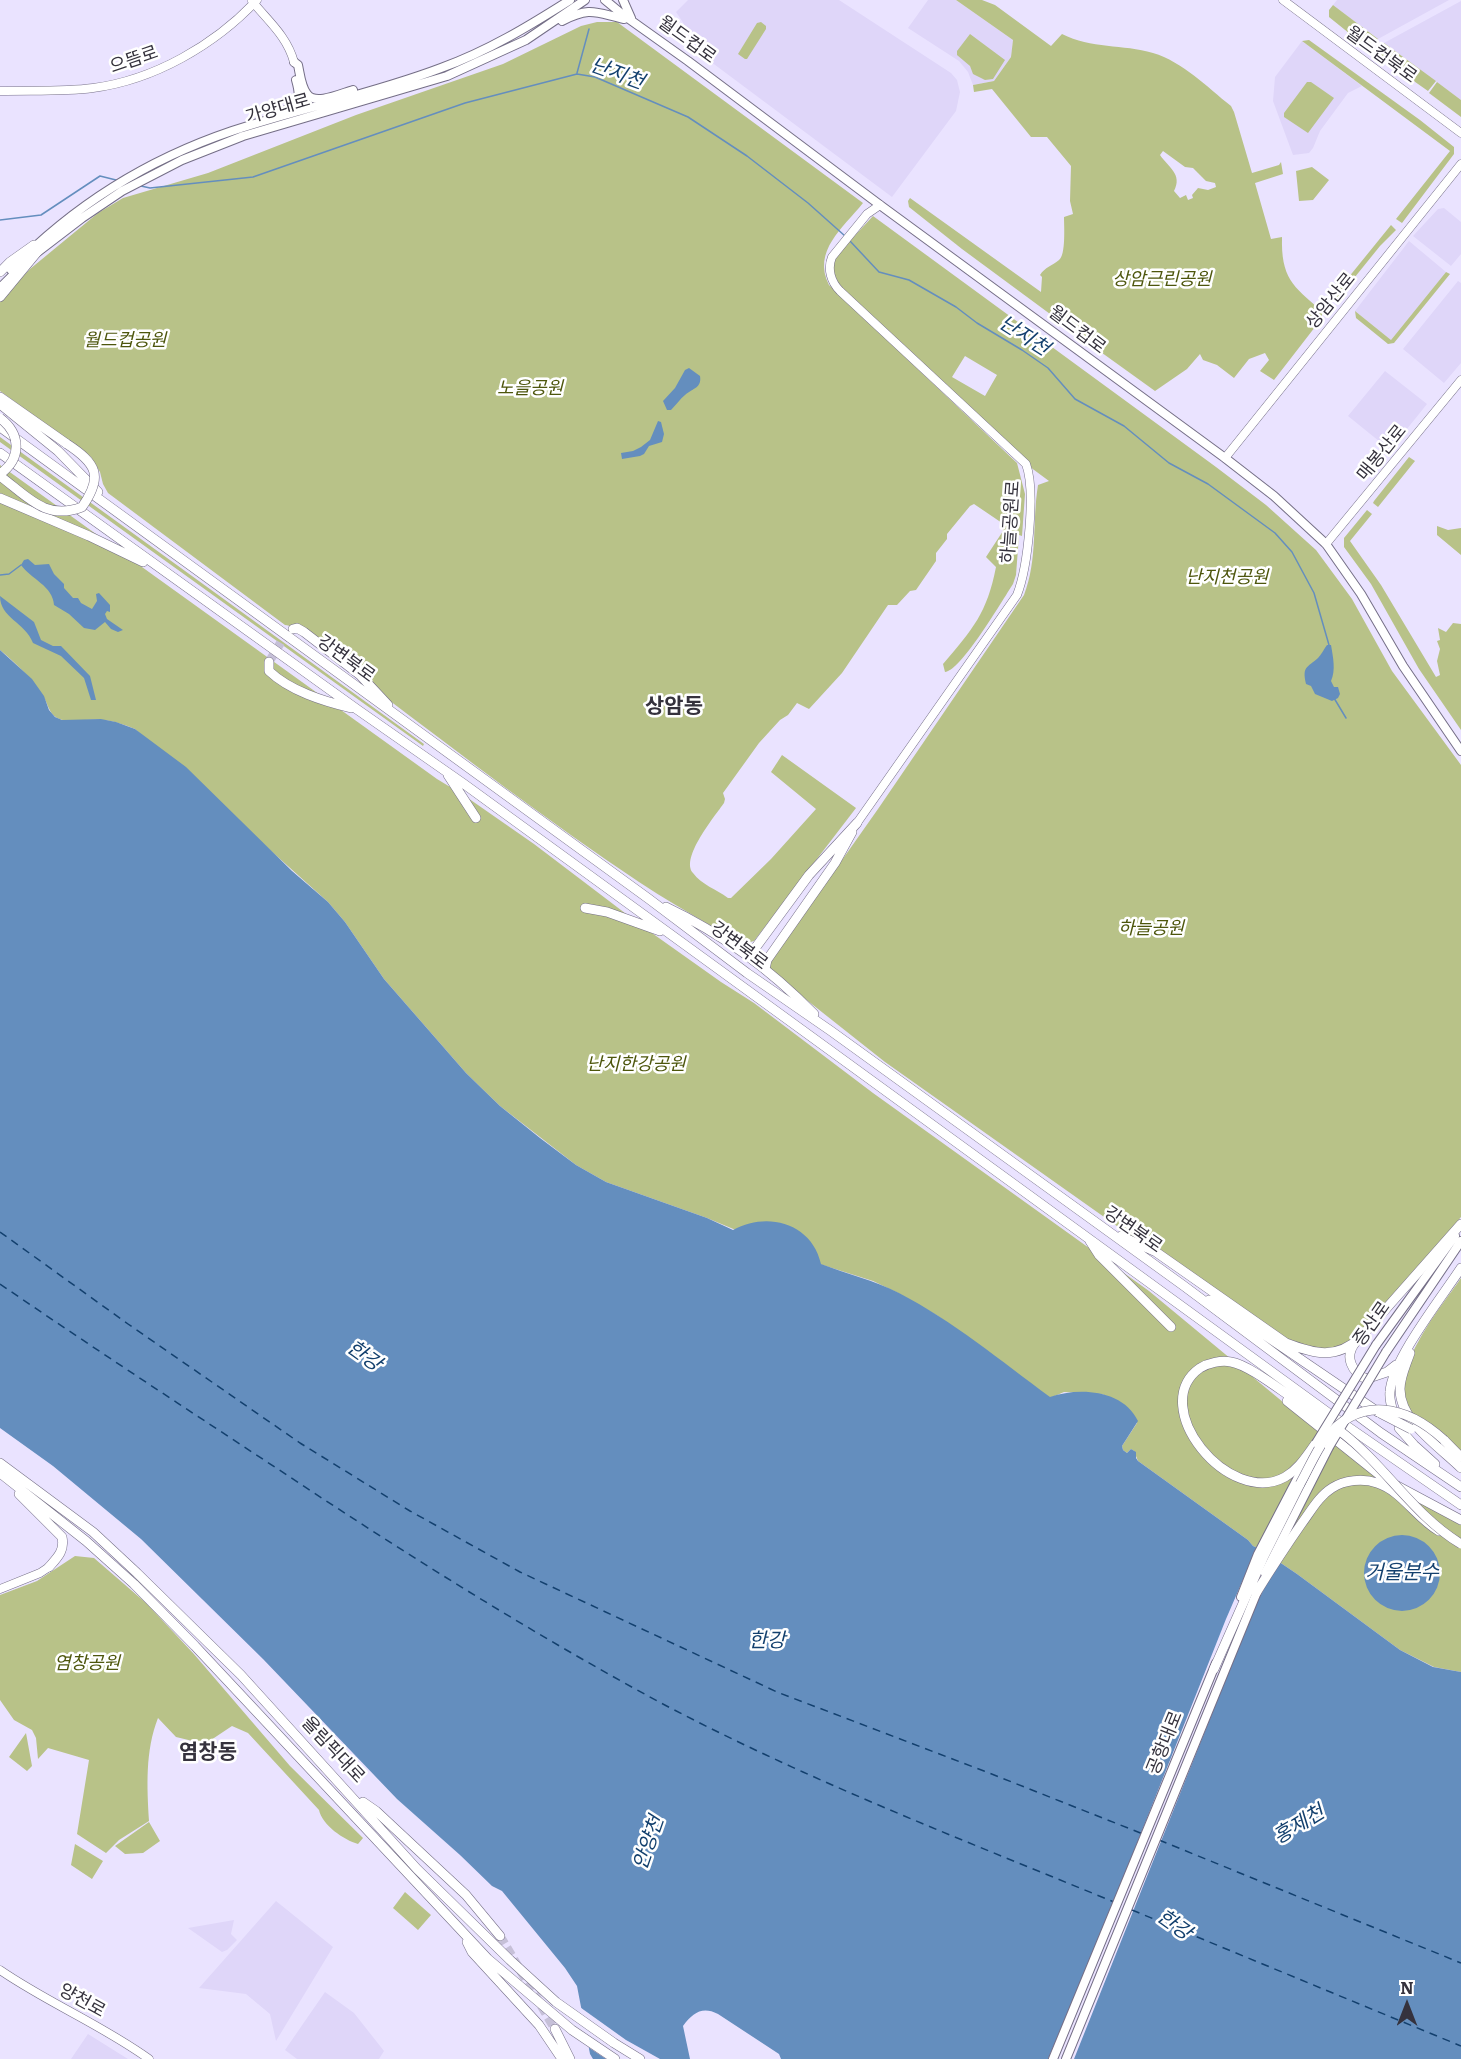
<!DOCTYPE html>
<meta charset="utf-8">
<style>
body{margin:0}
#map{position:relative;width:1461px;height:2059px;overflow:hidden;background:#eae3ff;font-family:Literata,serif}
canvas{display:block}
.north{position:absolute;left:1377px;top:1975px;width:60px;height:60px;-webkit-text-stroke:4px #fff;paint-order:stroke;rotate:0deg;font-size:16px;font-weight:700;line-height:24px;text-align:center;color:#35323d}
.north::after{content:'';display:block;margin:auto;width:21px;height:27px;background:#35323d;clip-path:polygon(50% 0,100% 100%,50% 72%,0 100%)}
</style>
<div id="map">
<canvas width="1461" height="2059"></canvas>
<div class="north">N</div>
</div>
<script>
const ctx = document.querySelector('canvas').getContext('2d');
ctx.lineJoin = 'round';
function paint(path, color) { ctx.fillStyle = color; ctx.fill(path, 'evenodd'); }
function stroke(path, color, width, dash) { ctx.strokeStyle = color; ctx.lineWidth = width; ctx.lineCap = dash ? 'butt' : 'round'; ctx.setLineDash(dash || []); ctx.stroke(path); }
function drawText(font, color, halo, rows, align = 'center') {
  ctx.font = font + ' Literata,"Noto Sans KR",serif'; ctx.lineWidth = 5; ctx.setLineDash([]); ctx.textBaseline = 'middle'; ctx.strokeStyle = halo; ctx.fillStyle = color; for (const [text, x, y, turn = 0] of rows) {
    ctx.save(); ctx.translate(x, y); ctx.rotate((+turn || 0) * Math.PI / 180); ctx.textAlign = isNaN(turn) ? turn : align; if (halo) ctx.strokeText(text, 0, 0); ctx.fillText(text, 0, 0); ctx.restore();
  }
}
paint(new Path2D(`
 M688,0H839L951,73L957,80L960,92L956,111L892,197L679,38L684,24L676,12Z
 M928,0H956L1013,40L1011,57L994,81L973,85L968,72L959,61L908,28Z
 M1337,0H1449L1378,39L1333,5Z
 M1461,1V100L1384,43Z
 M1302,41L1362,86L1348,93L1320,131L1313,148L1309,153L1293,155L1273,101L1275,77Z
 M1444,208L1461,222V254L1451,266L1413,236L1438,209Z
 M1409,241L1446,272L1391,340L1355,311Z
 M1458,281L1461,283V363L1444,383L1403,349Z
 M1385,371L1427,404L1390,450L1348,416Z
 M276,1901L333,1947L276,2041L270,2014L246,1994L199,1988Z
 M234,1920L231,1934L237,1940L227,1950L222,1952L188,1928Z
 M325,1992L354,2013L384,2051L379,2059H297L285,2050Z
 M88,2034L128,2059H71Z`), '#dfd6f9');
paint(new Path2D(`
 M956,0H982L995,5L1051,46L1062,34C1091,49 1123,44 1153,53C1183,62 1207,87 1231,106L1234,112L1252,173L1279,165L1281,162L1283,174L1255,183L1271,239L1282,237C1281,277 1292,286 1322,311V318L1274,380L1260,371L1269,360L1265,353L1249,359L1234,378L1217,365L1203,360L1200,354L1187,369L1155,391L1098,350L1105,341L1097,333L1088,342L962,249L909,207L908,201L910,198L1041,292L1042,277L1040,275C1045,267 1052,266 1059,260C1066,255 1064,226 1064,217L1073,214L1070,201L1071,166L1047,137H1031L992,89L974,92L973,85L994,81L1011,57L1013,40ZM1163,151L1185,167L1193,168L1206,181L1215,183L1216,187L1208,190L1198,188L1192,195L1193,198L1188,200L1186,195L1180,198L1174,191C1183,174 1168,167 1160,155Z
 M1333,5L1378,39L1365,46L1329,17V10Z
 M597,22H617L863,203C843,228 812,251 829,285L1017,463L1025,494L1022,536L1019,535L1016,575L1013,584C1002,601 961,671 945,672L943,664C973,629 987,613 996,567L986,557L1003,531L1002,523L974,504L970,506L947,534V539L936,553V561L916,590L910,591L897,605H888L842,673L809,709L797,703L788,715L780,720L759,743L723,793L725,799L724,803C715,816 680,858 693,873C702,885 716,889 728,898H731L771,859L816,809L771,772L782,755L856,808L754,941L747,943L722,925L716,928L713,927C688,912 663,898 639,882C549,822 463,756 377,691C359,677 304,626 285,625L108,493L103,484L100,472L91,457L0,391V301L30,269L98,213L123,198L208,173L356,115L503,64L581,26Z
 M761,22L766,26V29L747,59H745L738,54L757,23Z
 M970,34L1005,60L993,79L985,80L973,74L970,66L957,55V51Z
 M1309,40L1420,120L1454,147V154L1402,223L1396,219L1450,151L1302,41Z
 M1384,43L1436,81L1428,91L1371,51Z
 M1307,82H1311L1334,98L1308,133L1284,117V113Z
 M1437,82L1461,100V117L1429,93Z
 M1312,167L1329,180L1313,200L1299,201L1296,171Z
 M873,216L1216,467L1266,505L1316,550L1352,599L1392,671L1461,765V1217L1366,1330L1340,1348L1305,1350L1155,1253L885,1062L770,971L768,965L878,809L1024,595C1038,559 1032,522 1038,485L1049,481L1026,464L930,375L840,286C834,275 830,269 835,257ZM965,356L997,375L985,396L952,377Z
 M1391,225L1396,230L1380,246L1338,298L1331,299Z
 M1446,272L1450,274L1394,343L1388,344L1356,318L1355,311L1391,340Z
 M0,437L424,744L423,746L0,442Z
 M1409,457L1415,461L1378,507L1373,503L1374,501Z
 M0,465L437,779L465,796L534,844L642,926L721,982L754,1003L873,1093L1149,1291L1307,1422L1461,1523V1672L1434,1667L1400,1650L1297,1574L1260,1549L1253,1546L1248,1540L1138,1461L1134,1451L1131,1449L1127,1453L1123,1450L1122,1446L1137,1423L1120,1402L1102,1394L1064,1392L1050,1398L938,1316L898,1293L873,1281L810,1261L707,1218L606,1182L576,1165L500,1106L466,1073L384,979L345,922L328,902L135,729C125,725 115,721 103,720C91,718 67,724 57,718C48,713 48,702 42,695C31,678 16,663 0,650Z
 M1367,510L1372,514L1350,541L1381,585L1436,677L1440,675L1437,661L1440,649L1437,641L1440,640L1438,628L1446,632L1453,623L1461,624V730L1419,669L1371,584L1344,547V538Z
 M1437,526L1448,530L1461,528V555L1437,535Z
 M1461,1278V1454C1448,1443 1421,1426 1411,1413C1383,1375 1440,1309 1461,1278Z
 M75,1556L94,1558L146,1603L193,1653L290,1766L363,1838L358,1844C344,1840 322,1825 319,1810L248,1733L232,1726L205,1744L176,1737L158,1718C145,1751 147,1787 149,1821L119,1840L106,1853L77,1834L89,1760L48,1748L38,1759L36,1738L32,1730L14,1720L0,1700V1595L37,1581Z
 M26,1733L32,1766L27,1771L9,1757Z
 M149,1822L160,1841L143,1853L125,1854L115,1846Z
 M75,1844L103,1861L92,1879L71,1865Z
 M405,1892L431,1915L418,1930L393,1908Z`), '#b8c288');
paint(new Path2D(`
 M689,368L700,376C702,388 693,388 685,395C680,399 676,405 671,410H667L663,401L675,388L685,370Z
 M658,421L661,422L664,434L662,442L649,446L644,454L640,456L622,459L621,453L633,451L641,447L650,440Z
 M28,559L35,565L49,564L54,574L64,584V588L73,598H78L81,603L92,609L97,601L96,594L99,593L110,605V612L107,611L105,614L107,619L123,630L118,632L111,629L105,622L95,630L84,628L69,614L54,605C53,586 31,579 21,565L24,560Z
 M0,596L34,622L41,640L53,646H61L90,676L96,700H91L84,678L61,656L33,643C25,622 0,618 0,596Z
 M1327,645H1331C1333,657 1336,670 1331,681L1334,687H1338L1340,694L1338,698L1332,701L1315,694L1311,686L1306,684C1302,666 1307,668 1318,658C1321,655 1324,649 1327,645Z
 M0,650L32,679L44,696L49,710L55,717L62,720L101,719L116,722L135,729L186,767L292,871L328,902L345,922L384,979L466,1073L500,1106L540,1138L576,1165L606,1182L707,1218L733,1230C767,1211 812,1223 821,1264C847,1274 874,1280 899,1293C953,1321 1001,1361 1050,1397C1078,1387 1123,1389 1138,1421L1122,1446L1123,1450L1127,1453L1131,1449L1136,1452V1458L1138,1461L1248,1540L1253,1546L1260,1549L1297,1574L1400,1650L1433,1667L1461,1672V2059H781L779,2054L718,2014C702,2006 693,2013 683,2026L690,2059H593L590,2054L577,1986L565,1968L502,1891L492,1886L460,1855L397,1799L263,1659L141,1539L53,1466L0,1428Z
 M1364 1573a38 38 0 1 1 76 0a38 38 0 1 1-76 0Z`), '#648ebe');
paint(new Path2D(`
 M1255,1552L1277,1564L1255,1606L1074,2059H1048L1103,1929L1226,1619Z
 M577,2005L626,2040L660,2059H606L585,2045Z`), '#eae3ff');
stroke(new Path2D(`
 M577,73L589,29
 M141,186L150,188L253,177L465,103L577,74L595,77L688,117L747,156L808,203L845,236
 M0,220L41,215L100,176L116,180
 M850,241L879,272L909,280L956,307L977,323L1022,350L1048,368L1075,399L1124,426L1169,463L1208,484L1275,533L1292,552L1314,593L1329,645
 M0,575L9,574L21,565
 M1334,698L1346,718`), '#648ebe', 1.5);
stroke(new Path2D(`
 M0,1232L128,1324L300,1443L410,1511L520,1572L777,1692L984,1771L1143,1834
 M0,1284C99,1352 199,1417 299,1483C417,1561 537,1636 661,1703C807,1780 961,1839 1114,1902
 M1159,1840L1461,1963
 M1132,1910L1461,2046`), '#13406e', 1.5, [8, 6]);
stroke(new Path2D(`
 M269,662L281,642L291,631
 M500,1936L555,2029`), '#c6c0d8', 9, [9, 4.5]);
const secondary = new Path2D(`
 M1283,0L1461,133
 M252,1C268,21 287,36 294,62
 M0,91C30,90 63,92 93,88C154,80 215,45 257,0
 M1225,458L1461,164
 M1326,544L1461,380
 M857,823L1017,595C1028,567 1036,491 1026,464L840,291C831,282 827,269 832,257L867,214L880,205
 M0,1589L40,1573L49,1567
 M0,1970C48,2003 102,2025 149,2059`);
const primary = new Path2D(`
 M605,0L622,14L688,61L880,205L1225,458L1274,496L1326,544L1361,594L1403,666L1461,751
 M623,0L631,18
 M562,21C591,6 596,13 624,19
 M294,62L298,65C300,74 301,87 307,94C315,106 342,93 353,90
 M280,113C299,104 302,101 296,80
 M35,254L82,218L122,191L182,160L243,136L447,76L526,40L585,0
 M11,270C74,205 146,160 232,131C301,108 373,94 441,68C488,51 529,26 570,0
 M0,288L19,269
 M1376,1345L1455,1236
 M1386,1352L1461,1241
 M1265,1573L1329,1447
 M1241,1597L1258,1554L1307,1460
 M1053,2059L1216,1663
 M1066,2059L1259,1587`);
const highway = new Path2D(`
 M0,272L10,262L34,245
 M0,297L38,251
 M0,397L67,444
 M0,404L58,451L98,492
 M0,427L649,899L747,973L831,1031L1184,1286L1381,1433L1461,1487
 M0,453L358,710L464,784L1338,1420L1461,1505
 M0,498L89,536L143,562
 M293,629L297,628L304,632L360,675L388,705
 M269,662V671C290,691 323,701 351,708
 M448,775L476,818
 M666,907C723,934 771,970 814,1014
 M585,908L607,912L660,931
 M741,950L749,951L756,947L809,875L857,823
 M765,969L767,960L835,863L852,832
 M1121,1236L1156,1252L1286,1343C1315,1354 1336,1360 1361,1337L1461,1224
 M1090,1241L1099,1255L1171,1327
 M1209,1300L1225,1308L1378,1412
 M1355,1343C1344,1357 1352,1372 1366,1379L1387,1372L1396,1365
 M1410,1353C1406,1365 1400,1377 1400,1389C1400,1422 1440,1447 1461,1468
 M1294,1398L1334,1426
 M1287,1401L1386,1480L1461,1520
 M1297,1401C1280,1390 1249,1365 1231,1362C1221,1360 1208,1363 1200,1368C1146,1406 1229,1508 1285,1477C1299,1469 1307,1455 1316,1443
 M1394,1415C1392,1408 1389,1400 1390,1392C1392,1360 1442,1297 1461,1268
 M1399,1428L1414,1445L1435,1464
 M1444,1440L1461,1457
 M0,1463L93,1532L137,1573L241,1675L417,1869L510,1960L556,2002L614,2043L640,2059
 M0,1473L86,1541L134,1584L195,1646L488,1959L572,2030L615,2059
 M19,1494L62,1537C65,1551 57,1558 49,1567
 M1256,1593C1271,1569 1286,1546 1302,1523C1311,1511 1319,1496 1332,1488C1344,1480 1363,1478 1377,1483C1402,1491 1416,1518 1439,1531
 M1214,1669L1264,1556L1300,1484
 M363,1802L376,1811L466,1895L500,1936
 M467,1942L472,1952L539,2025L562,2059
 M555,2029L570,2059`);
stroke(secondary, '#756f87', 9);
stroke(primary, '#756f87', 10);
stroke(highway, '#756f87', 10);
stroke(secondary, '#fff', 8);
stroke(primary, '#fff', 8);
stroke(highway, '#fff', 9);
const primaryBridge = new Path2D(`
 M1316,1443L1376,1345
 M1329,1447L1386,1352`);
const highwayBridge = new Path2D(`
 M0,418C21,434 22,458 0,474
 M0,476C28,497 46,521 82,507C104,476 96,463 67,444
 M1380,1413L1411,1429
 M1340,1431C1385,1465 1413,1515 1461,1544
 M1300,1484C1308,1470 1315,1453 1325,1439C1360,1394 1407,1406 1444,1440`);
stroke(primaryBridge, '#756f87', 10, []);
stroke(highwayBridge, '#756f87', 10, []);
stroke(primaryBridge, '#fff', 8);
stroke(highwayBridge, '#fff', 9);
drawText('18px', '#35323d', '#fff', [
 ["월드컵로",687,40,36],
 ["월드컵북로",1381,55,36],
 ["으뜸로",134,60,-19],
 ["가양대로",278,109,-16],
 ["상암산로",1331,301,-51],
 ["월드컵로",1077,330,37],
 ["매봉산로",1382,453,-51],
 ["하늘공원로",1011,522,-86],
 ["강변북로",346,659,36],
 ["강변북로",739,946,37],
 ["강변북로",1133,1230,35],
 ["증산로",1372,1324,-55],
 ["공항대로",1165,1743,-68],
 ["올림픽대로",333,1750,47],
 ["양천로",82,2001,29]
]);
drawText('italic 18px', '#4d560c', '#fff', [
 ["상암근린공원",1162,280],
 ["월드컵공원",125,341],
 ["노을공원",530,389],
 ["난지천공원",1227,578],
 ["하늘공원",1151,929],
 ["난지한강공원",636,1065],
 ["염창공원",87,1664]
]);
drawText('italic 20px', '#13406e', '#fff', [
 ["난지천",617,74,20],
 ["난지천",1024,336,33],
 ["한강",364,1356,36],
 ["거울분수",1402,1573],
 ["한강",767,1641],
 ["홍제천",1299,1825,-31],
 ["안양천",649,1843,-71],
 ["한강",1174,1925,36]
]);
drawText('bold 21px', '#35323d', '#fff', [
 ["상암동",674,707],
 ["염창동",208,1753]
]);
</script>
